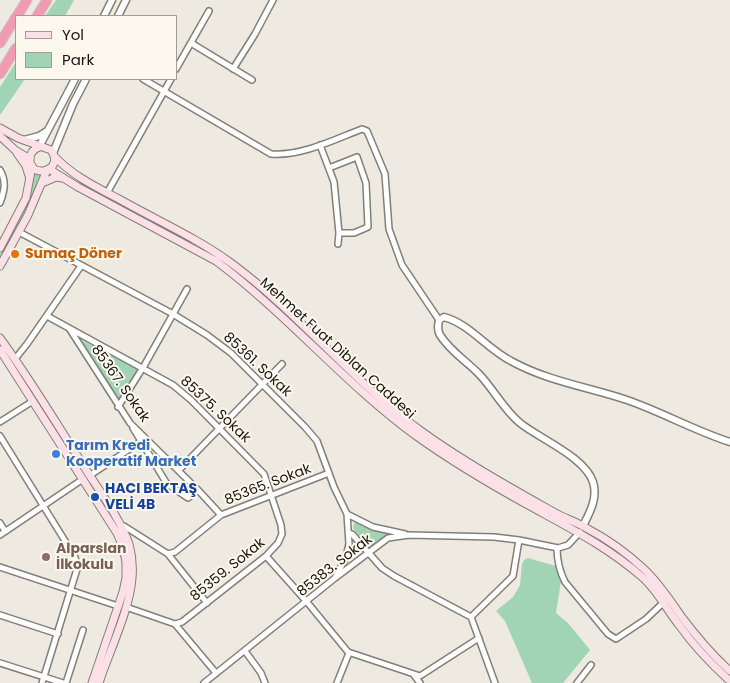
<!DOCTYPE html>
<meta charset="utf-8">
<style>
body{margin:0}
#map{position:relative;width:730px;height:683px;overflow:hidden;background:#eeeae1;font-family:Poppins,sans-serif}
canvas{display:block}
.legend{position:absolute;left:15px;top:15px;width:162px;height:65px;box-sizing:border-box;background:#fcf8ee;border:1px solid #a09d96;margin:0;padding:6px 9px;list-style:none;font-size:15px;color:#171512}
.legend li{display:flex;align-items:center;gap:10px;height:25px}
.legend b{width:25px;border:1px solid #a09d96}
</style>
<div id="map">
<canvas width="730" height="683"></canvas>
<ul class="legend">
<li><b style="height:6px;background:#fbe1e7"></b>Yol</li>
<li><b style="height:14px;background:#a1d3b5"></b>Park</li>
</ul>
</div>
<script>
const ctx = document.querySelector('canvas').getContext('2d');
ctx.lineJoin = 'round';
function paint(path, color) { ctx.fillStyle = color; ctx.fill(path, 'evenodd'); }
function stroke(path, color, width, dash) { ctx.strokeStyle = color; ctx.lineWidth = width; ctx.lineCap = dash ? 'butt' : 'round'; ctx.setLineDash(dash || []); ctx.stroke(path); }
function drawText(font, color, halo, rows, align = 'center') {
  ctx.font = font + ' Poppins,sans-serif'; ctx.lineWidth = 4; ctx.setLineDash([]); ctx.textBaseline = 'middle'; ctx.strokeStyle = halo; ctx.fillStyle = color; for (const [text, x, y, turn = 0] of rows) {
    ctx.save(); ctx.translate(x, y); ctx.rotate((+turn || 0) * Math.PI / 180); ctx.textAlign = isNaN(turn) ? turn : align; if (halo) ctx.strokeText(text, 0, 0); ctx.fillText(text, 0, 0); ctx.restore();
  }
}
paint(new Path2D(`
 M56,0H74L65,16H45Z
 M16,62V79H25L0,115V87Z
 M34,172L42,175L27,209L0,261V254C16,225 28,206 34,172Z
 M81,340L135,367L137,371L118,402Z
 M0,343L15,363C36,396 57,430 78,463C96,491 130,534 130,567C130,600 107,651 96,683H94L115,624L128,579V557L125,544L65,445L0,346Z
 M355,521L373,529L390,533L369,549L353,528Z
 M528,558L563,568L556,613L568,623L590,650L563,683H532L505,621L496,611L513,597L520,585L522,564L524,560Z`), '#a1d3b5');
const minor = new Path2D(`
 M191,43L252,80
 M176,69L209,11
 M233,69L255,34L273,0
 M143,79L271,154C302,156 333,140 362,129L367,131L385,174L389,229L402,265L439,320
 M320,145L334,182L339,233L338,244
 M329,168L357,157L366,183L368,227L354,233H339
 M0,170C7,182 4,192 0,203
 M107,193L171,79
 M19,232L173,314L207,335L231,353L305,427L317,441L334,487L347,514L349,544L346,557L335,578
 M47,316L173,385L191,400L264,474L281,525L282,534L278,543L266,556L182,622L175,624
 M69,328L130,423L198,490L221,515
 M15,359L27,344L81,266
 M118,407L144,366L187,289
 M0,422L33,401
 M133,428L167,484L188,498L198,490
 M0,436L75,557L77,569L42,683
 M179,470L282,364
 M89,476L143,440
 M347,514L373,527L405,534
 M0,523L5,531
 M121,527L124,526L168,554L207,603
 M349,533L352,534L382,568L394,576L471,617
 M0,535L83,479
 M557,548C557,561 559,570 565,582L608,634L616,639L646,619L663,603
 M168,554L175,552L221,515L329,473
 M266,556L307,602L348,652L420,676L479,638
 M0,567L118,606
 M126,607L175,624L216,673
 M0,615L58,634
 M471,617L513,576L519,540
 M471,617L495,683
 M245,651L261,673L265,683
 M0,663L63,683
 M414,675L420,683
 M66,683L83,630
 M204,683L335,578L388,538L409,535L494,537L519,540L558,548L568,545L580,532
 M337,683L349,653
 M577,683L591,665`);
const tertiary = new Path2D(`
 M104,16L112,0
 M118,16L126,0
 M24,140L39,136L47,131
 M39,147L75,79
 M53,153L73,104L86,79
 M583,526C590,512 598,498 593,482C585,457 540,439 520,423C503,409 493,388 478,373C465,360 450,351 440,335C437,330 438,325 439,320L444,317C470,324 487,349 511,361C547,381 588,387 627,400C662,412 695,431 730,442`);
const secondary = new Path2D(`
 M0,128L18,138L51,150C66,171 29,180 30,159C30,152 34,149 39,147
 M0,136L15,150L30,159
 M17,153L26,166L29,176
 M55,157C73,176 96,187 119,199C156,220 197,238 231,263C299,313 353,382 421,431C464,462 511,488 557,514C567,519 579,523 588,529C607,539 629,555 644,569C659,583 670,600 681,616C696,636 712,655 730,671
 M49,169L78,187L216,261C287,314 344,383 415,435C451,461 490,484 528,505C568,527 608,547 642,577C657,590 667,610 679,625C694,646 711,664 730,681
 M42,183L56,177L62,178
 M0,248L26,198L32,166
 M0,266L28,215L47,170
 M0,338C30,379 56,423 83,465C98,489 120,518 129,544C132,555 133,567 132,578C130,609 109,652 99,683
 M0,350L117,533L123,547L126,562V578L123,592L92,683`);
const motorway = new Path2D(`
 M17,16L27,0
 M37,16L47,0
 M0,43L16,17
 M0,74L16,48`);
stroke(minor, '#827f77', 8);
stroke(tertiary, '#827f77', 9);
stroke(secondary, '#827f77', 9);
stroke(motorway, '#c7c7c6', 11);
stroke(minor, '#fff', 5);
stroke(tertiary, '#fff', 6);
stroke(secondary, '#fbe1e7', 7);
stroke(motorway, '#f29aae', 9);
for (const [x, y, r, color] of [
 [15,254,5,"#e8710a"],
 [56,454,5,"#3f7fe0"],
 [95,497,5,"#1a4fb4"],
 [46,557,5,"#8d6e63"]
]) { const dot = new Path2D(); dot.arc(x, y, r, 0, 2 * Math.PI); ctx.fillStyle = color; ctx.fill(dot); stroke(dot, '#fcf8ee', 2); }
drawText('bold 14px', '#c56008', '#fcf8ee', [
 ["Sumaç Döner",25,254]
], 'left');
drawText('14px', '#171512', '#fcf8ee', [
 ["Mehmet Fuat Diblan Caddesi",337,349,42],
 ["85361. Sokak",257,365,43],
 ["85367. Sokak",120,384,55],
 ["85375. Sokak",215,410,43],
 ["85365. Sokak",268,485,-21],
 ["85383. Sokak",335,566,-38],
 ["85359. Sokak",228,570,-39]
]);
drawText('bold 14px', '#366cbe', '#fcf8ee', [
 ["Tarım Kredi",66,446],
 ["Kooperatif Market",66,462]
], 'left');
drawText('bold 14px', '#164399', '#fcf8ee', [
 ["HACI BEKTAŞ",105,489],
 ["VELİ 4B",105,505]
], 'left');
drawText('bold 14px', '#785e54', '#fcf8ee', [
 ["Alparslan",56,549],
 ["İlkokulu",56,565]
], 'left');
</script>
